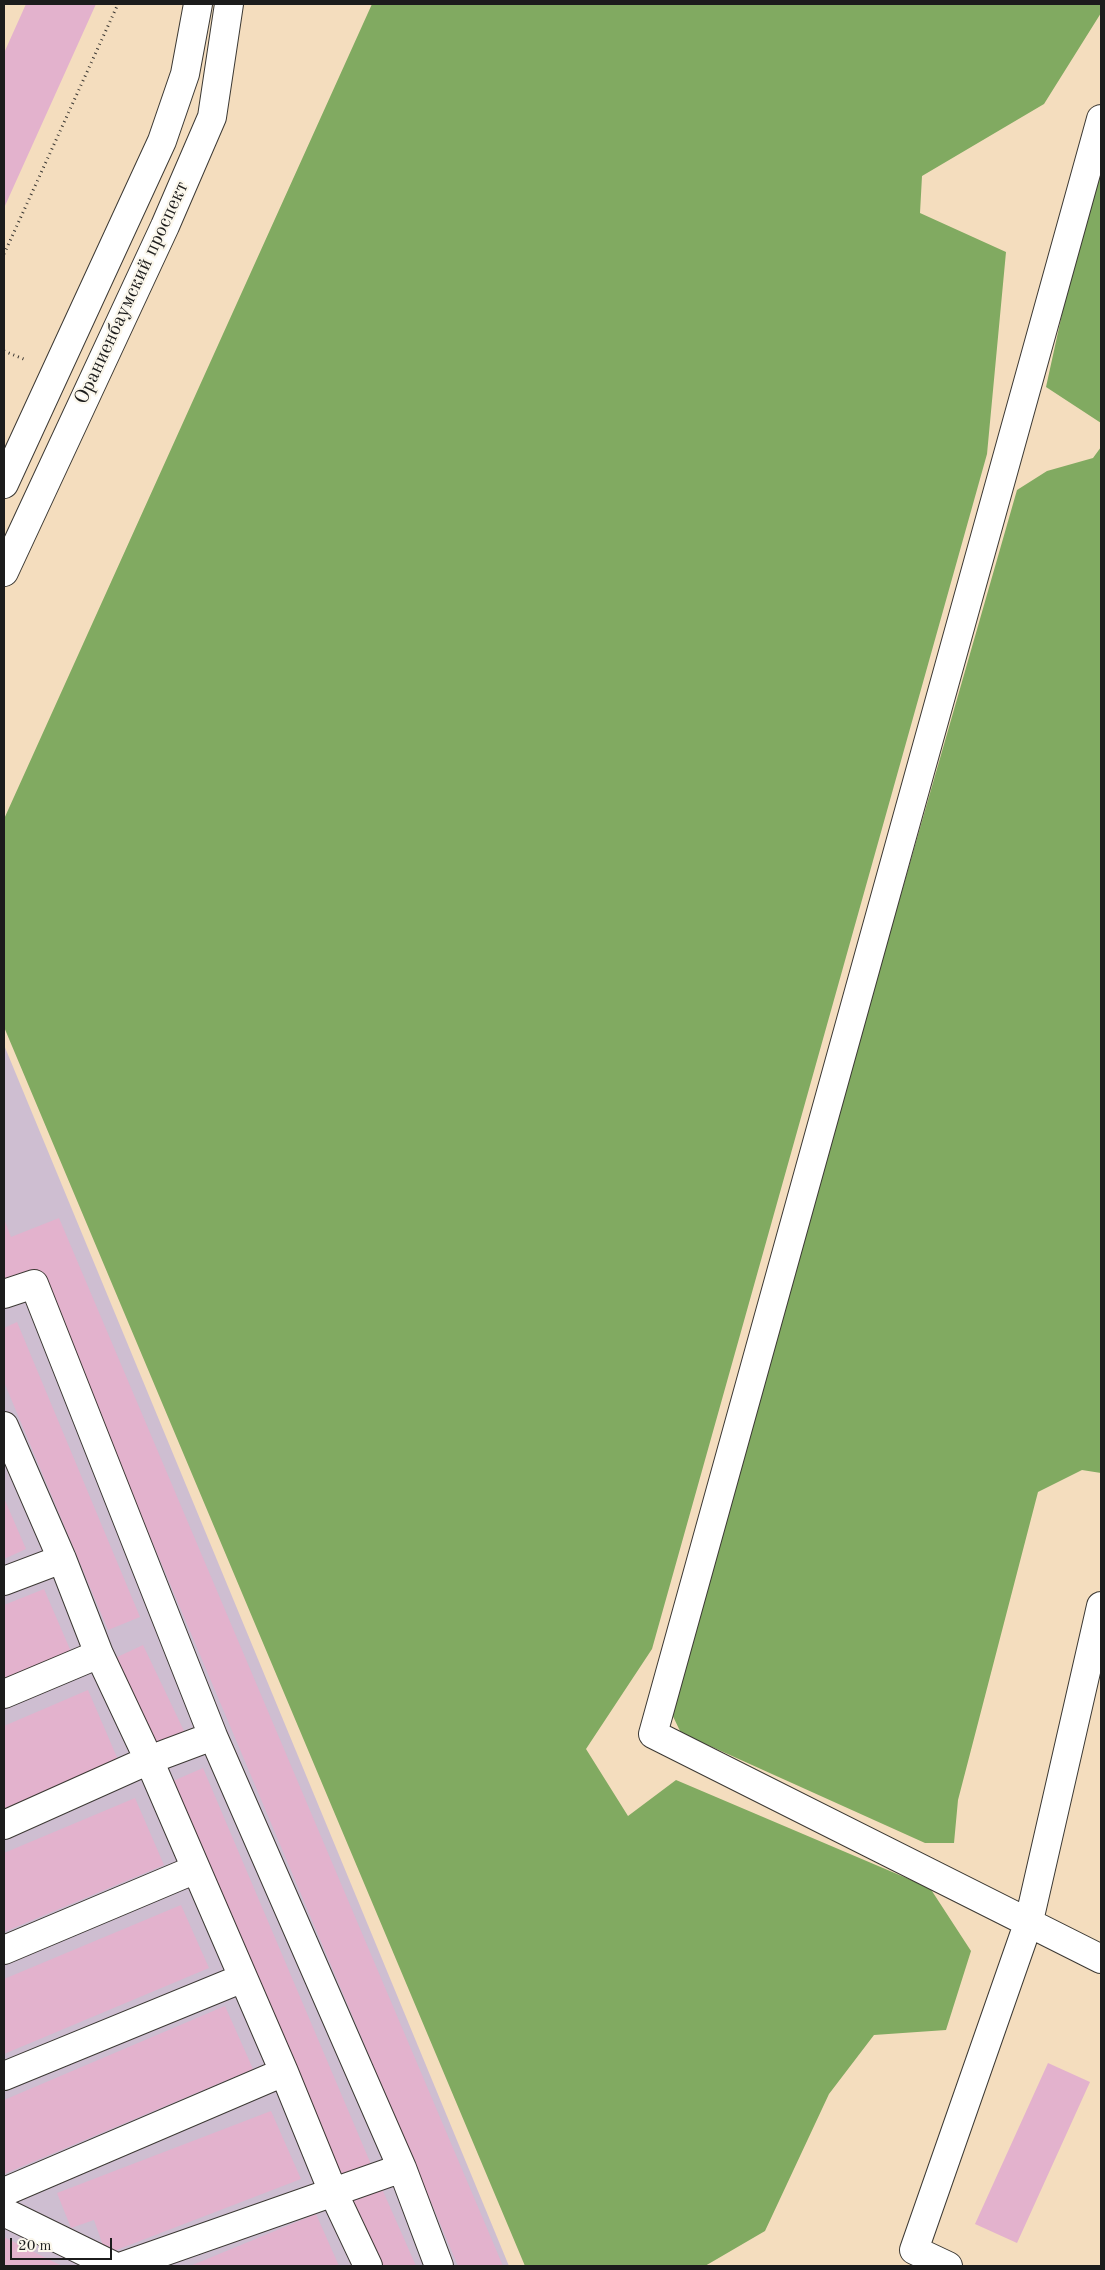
<!DOCTYPE html>
<meta charset="utf-8">
<style>
body{margin:0}
#map{position:relative;width:1105px;height:2270px;overflow:hidden;background:#f4ddbe;font-family:"Old Standard TT",serif}
canvas{display:block}
.frame{position:absolute;inset:0;border:5px solid #1c1c1c;pointer-events:none}
.scale{position:absolute;left:10px;top:2238px;width:102px;height:22px;box-sizing:border-box;border:2px solid #1c1c1c;border-top:0;padding-left:6px;font-size:15px;line-height:18px;white-space:nowrap;color:#1c1c1c;-webkit-text-stroke:4px #fbf7ec;paint-order:stroke}
</style>
<div id="map">
<canvas width="1105" height="2270"></canvas>
<div class="frame"></div>
<div class="scale">20 m</div>
</div>
<script>
const ctx = document.querySelector('canvas').getContext('2d');
ctx.lineJoin = 'round';
function paint(path, color) { ctx.fillStyle = color; ctx.fill(path, 'evenodd'); }
function stroke(path, color, width, dash) { ctx.strokeStyle = color; ctx.lineWidth = width; ctx.lineCap = dash ? 'butt' : 'round'; ctx.setLineDash(dash || []); ctx.stroke(path); }
function drawText(font, color, halo, rows, align = 'center') {
  ctx.font = font + ' "Old Standard TT",serif'; ctx.lineWidth = 4.5; ctx.setLineDash([]); ctx.textBaseline = 'middle'; ctx.strokeStyle = halo; ctx.fillStyle = color; for (const [text, x, y, turn = 0] of rows) {
    ctx.save(); ctx.translate(x, y); ctx.rotate((+turn || 0) * Math.PI / 180); ctx.textAlign = isNaN(turn) ? turn : align; if (halo) ctx.strokeText(text, 0, 0); ctx.fillText(text, 0, 0); ctx.restore();
  }
}
paint(new Path2D(`
 M4,1045L509,2266H4Z`), '#cebed1');
paint(new Path2D(`
 M372,4H1101V13L1044,104L922,176L920,213L1006,252L987,454L652,1649L586,1749L628,1816L676,1780L930,1888L971,1951L946,2030L874,2035L829,2094L765,2231L705,2266H525L4,1027V819Z
 M1101,154V423L1046,387L1094,168Z
 M1101,447V1473L1082,1470L1038,1492L958,1800L954,1843H925L681,1733L668,1706L1017,490L1047,471L1093,458Z`), '#81aa61');
paint(new Path2D(`
 M26,4H96L4,208V53Z
 M59,1218L503,2266H458L38,1271L4,1284V1219L11,1237Z
 M17,1322L140,1617L108,1630L4,1382V1328Z
 M4,1498L26,1549L4,1559Z
 M44,1589L72,1654L4,1683V1605Z
 M143,1645L185,1733L158,1745L113,1659Z
 M88,1690L119,1762L4,1811V1726Z
 M203,1768L373,2169L342,2182L173,1781Z
 M135,1798L164,1865L4,1932V1853Z
 M181,1905L209,1968L4,2054V1979Z
 M225,2006L253,2069L4,2174V2100Z
 M1048,2063L1090,2082L1017,2243L975,2224Z
 M271,2111L301,2179L106,2254L94,2220L71,2228L57,2193Z
 M379,2182L416,2266H382L351,2195Z
 M316,2214L339,2266H190Z
 M4,2237L62,2266H4Z`), '#e3b2cd');
const minor = new Path2D(`
 M1101,119L653,1734L1101,1959
 M4,1294L34,1284L213,1736L402,2168L439,2266
 M4,1426L62,1559L99,1654L149,1760L284,2072L333,2192L368,2266
 M4,1581L62,1559
 M4,1694L99,1654
 M4,1825L149,1760L213,1736
 M4,1950L196,1869
 M4,2076L243,1978
 M4,2192L284,2072
 M4,2212L114,2266
 M123,2266L402,2168
 M948,2266L914,2250L1029,1921L1101,1606`);
const major = new Path2D(`
 M4,484L162,141L185,74L198,4
 M4,572L165,226L212,117L229,4`);
stroke(minor, '#3c3934', 30);
stroke(major, '#3c3934', 30);
stroke(new Path2D(`
 M4,254L118,4
 M4,351L26,360`), '#3c3934', 3, [1, 4]);
stroke(minor, '#fff', 28);
stroke(major, '#fff', 28);
drawText('20px', '#1c1c1c', '#fbf7ec', [
 ["Ораниенбаумский проспект",132,293,-65]
]);
</script>
